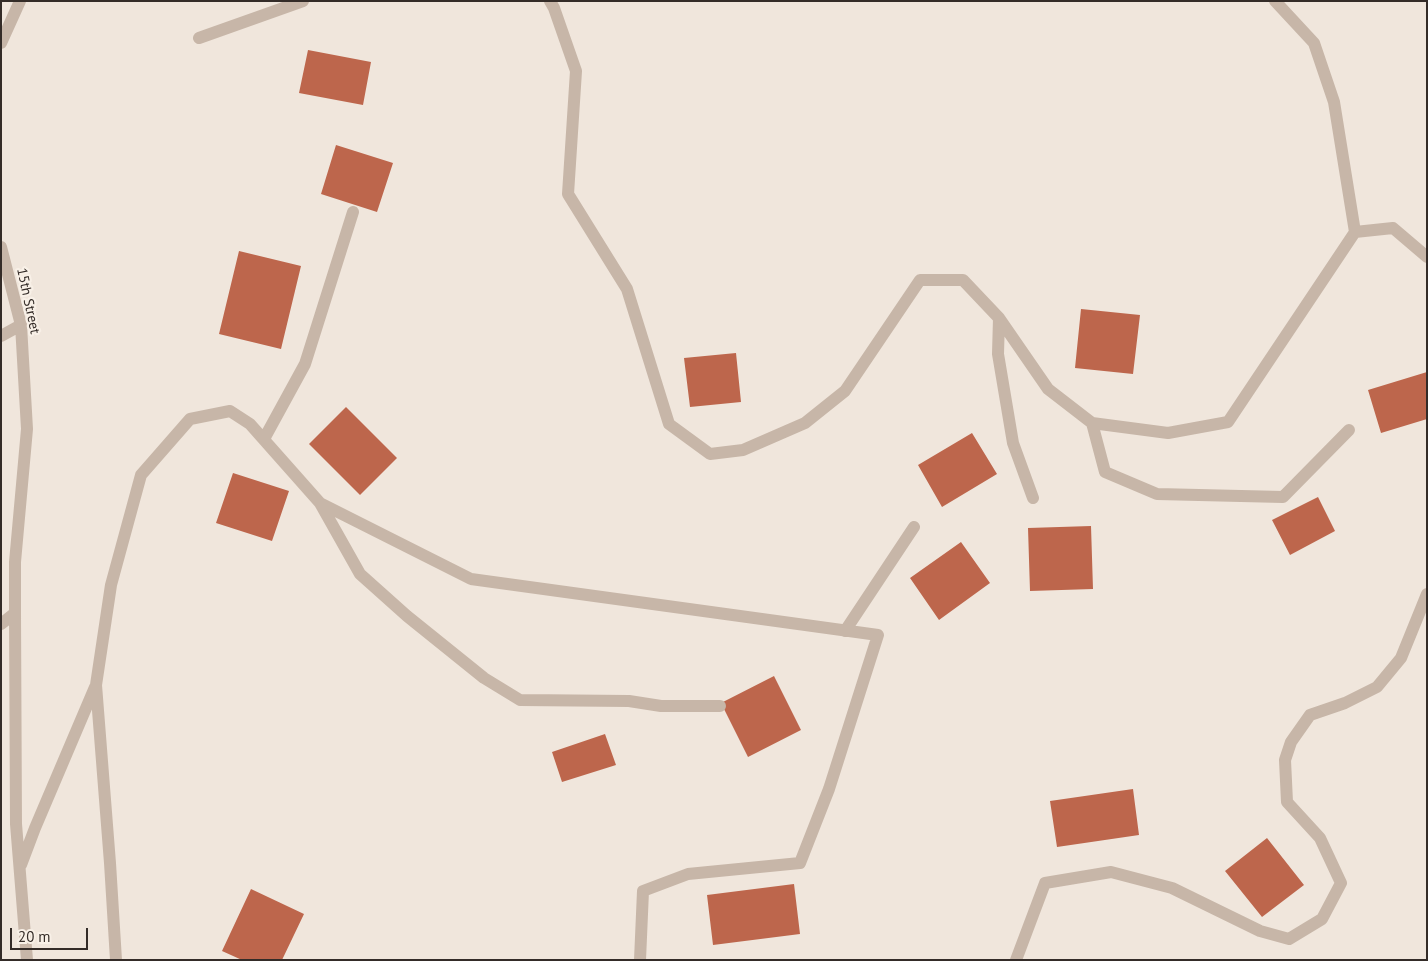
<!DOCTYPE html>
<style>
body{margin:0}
#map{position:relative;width:1428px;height:961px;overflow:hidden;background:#f0e6dc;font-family:"PT Sans",sans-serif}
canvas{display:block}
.frame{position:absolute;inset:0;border:2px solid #342c28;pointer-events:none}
.scale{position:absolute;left:10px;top:928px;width:78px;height:22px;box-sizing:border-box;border:2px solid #342c28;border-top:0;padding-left:6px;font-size:15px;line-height:18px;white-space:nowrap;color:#342c28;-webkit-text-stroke:4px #f8f0e7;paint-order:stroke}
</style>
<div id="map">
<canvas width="1428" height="961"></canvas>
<div class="frame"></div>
<div class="scale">20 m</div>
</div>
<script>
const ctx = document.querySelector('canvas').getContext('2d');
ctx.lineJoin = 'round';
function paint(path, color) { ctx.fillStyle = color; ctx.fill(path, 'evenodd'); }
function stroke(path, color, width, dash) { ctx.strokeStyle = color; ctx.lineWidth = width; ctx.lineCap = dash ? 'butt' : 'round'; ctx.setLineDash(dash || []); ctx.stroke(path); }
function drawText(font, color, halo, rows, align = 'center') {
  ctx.font = font + ' "PT Sans",sans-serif'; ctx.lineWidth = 4.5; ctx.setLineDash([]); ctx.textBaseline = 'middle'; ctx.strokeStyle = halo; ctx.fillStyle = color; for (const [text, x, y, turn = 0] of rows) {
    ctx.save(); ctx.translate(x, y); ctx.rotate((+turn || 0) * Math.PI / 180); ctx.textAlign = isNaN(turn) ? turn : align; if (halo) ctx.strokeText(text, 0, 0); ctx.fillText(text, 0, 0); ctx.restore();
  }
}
paint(new Path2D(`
 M308,50L371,62L363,105L299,93Z
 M336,145L393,163L377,212L321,194Z
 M239,251L301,266L281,349L219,334Z
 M1081,309L1140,315L1133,374L1075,368Z
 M736,353L741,402L690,407L684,358Z
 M1427,372V419L1381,433L1368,390Z
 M346,407L397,458L360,495L309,444Z
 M972,433L997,474L942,507L918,465Z
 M233,473L289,491L272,541L216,523Z
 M1318,497L1335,531L1290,555L1272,520Z
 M1091,526L1093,589L1030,591L1028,528Z
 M961,542L990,583L939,620L910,578Z
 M774,676L801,730L748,757L721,703Z
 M605,734L616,765L562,782L552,752Z
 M1133,789L1139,835L1057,847L1050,801Z
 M1267,838L1304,885L1262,917L1225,871Z
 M794,884L800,934L713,945L707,895Z
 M251,889L304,914L282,960H242L222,951Z`), '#bd664c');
stroke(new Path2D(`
 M550,1L554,8L576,71L568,194L627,289L669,424L710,454L743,450L805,423L845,391L920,280H963L999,318L1048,389L1092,423L1168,433L1228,422L1355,232L1393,228L1427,257
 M1275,1L1314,43L1334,102L1355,232
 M199,38L303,1
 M1,43L20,1
 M1,247L21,325L27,429L15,562V613L16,824L27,960
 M999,318L998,354L1013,443L1033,498
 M1,336L21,325
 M1092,423L1105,472L1157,494L1283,497L1349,430
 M264,439L305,364L353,212
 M320,503L471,579L878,635L829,789L800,863L688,874L643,891L640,960
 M1,624L15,613
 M845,631L914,527
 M21,865L35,828L95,687
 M116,960L110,863L96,685L111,585L141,475L190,419L230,411L250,424L320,503L360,574L407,616L484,678L520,700L629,701L661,706H720
 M1016,960L1045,883L1111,872L1172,888L1260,931L1289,939L1322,919L1341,883L1320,838L1287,802L1285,760L1291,742L1310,715L1345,703L1377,687L1401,658L1427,594`), '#c7b6a8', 12);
drawText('14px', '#342c28', '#f8f0e7', [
 ["15th Street",28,301,78]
]);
</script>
